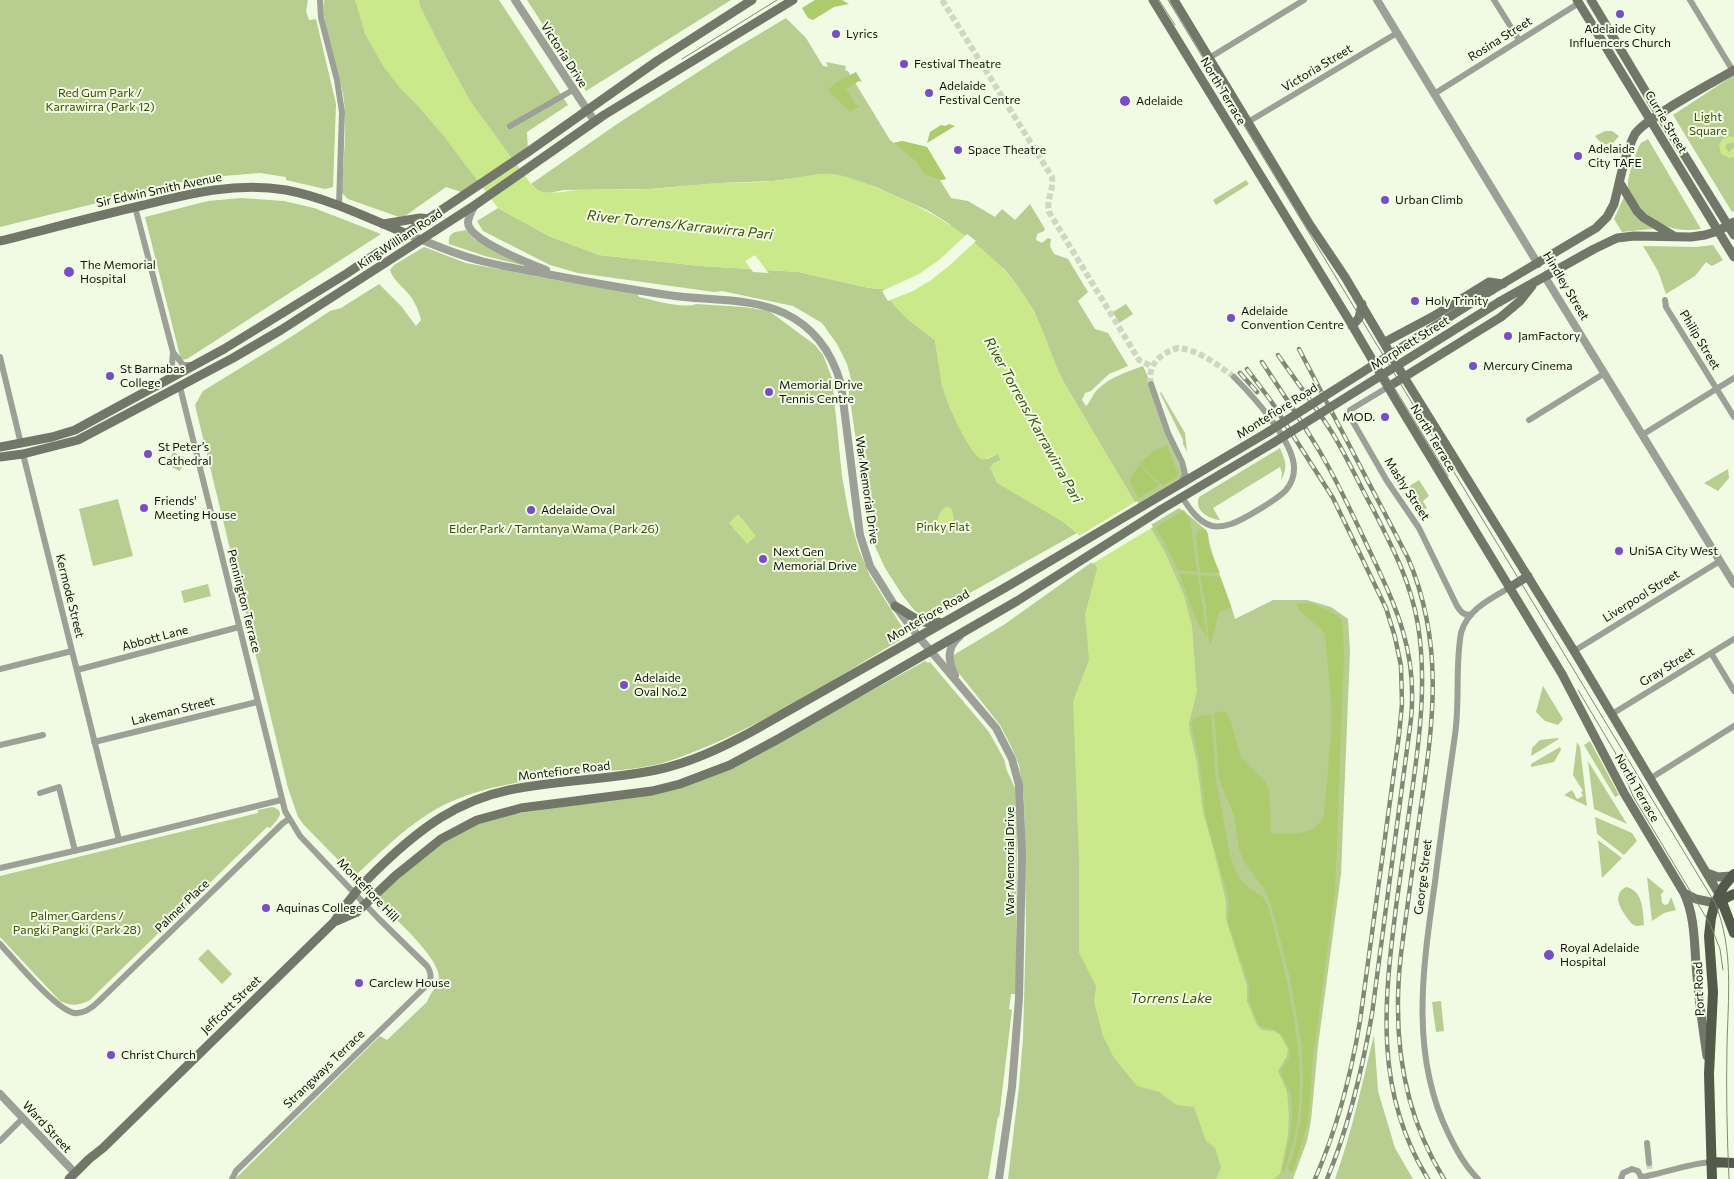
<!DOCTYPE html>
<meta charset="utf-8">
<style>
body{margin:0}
canvas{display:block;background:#f1fae2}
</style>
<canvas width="1734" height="1179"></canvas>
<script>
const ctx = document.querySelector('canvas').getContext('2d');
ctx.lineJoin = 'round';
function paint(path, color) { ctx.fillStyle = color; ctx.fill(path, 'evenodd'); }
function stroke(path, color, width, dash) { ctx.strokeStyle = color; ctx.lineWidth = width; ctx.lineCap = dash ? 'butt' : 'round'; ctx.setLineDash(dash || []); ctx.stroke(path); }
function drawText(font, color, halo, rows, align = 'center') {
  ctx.font = font + ' Commissioner,sans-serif'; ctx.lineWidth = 4; ctx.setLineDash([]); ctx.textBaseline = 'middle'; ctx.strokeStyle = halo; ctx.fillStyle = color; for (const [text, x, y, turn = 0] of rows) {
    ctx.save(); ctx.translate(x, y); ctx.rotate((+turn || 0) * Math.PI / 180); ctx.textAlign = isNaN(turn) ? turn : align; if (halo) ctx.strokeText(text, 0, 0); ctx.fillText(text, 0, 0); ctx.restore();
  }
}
paint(new Path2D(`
 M0,0H308L306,11L309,20L316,19L336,104L333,187L325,189L286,180V177L260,173L198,178L0,227Z
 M324,0H499L568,105L527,132L528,152L467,194L446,187L405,216L399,217L348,199L342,193C343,163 348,123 343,94C338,65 321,28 324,0Z
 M527,0H731L586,91Z
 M786,18L806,38L823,66L828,67L826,62L846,66L845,70L848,71L890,140L894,143L902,141L927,147L946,179L940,180L951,198L968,201L995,217L1002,209L1015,220L1030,204L1045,229L1044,231L1037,234L1036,240L1042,243L1048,238L1051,239L1050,246L1054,254L1068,259L1088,292L1078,301L1095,329L1108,333L1128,366L1109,374L1091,391L1085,393L1082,400L1086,406C1091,401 1092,395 1097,390C1110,377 1127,372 1143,366L1151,384L1184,477L1138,508L1063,381L1055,365L1034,311L1016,284L1005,270L948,223L927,210L876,187L831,174L773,181L721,183L649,189L564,190L549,193L540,192L531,184L620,122L734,49Z
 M1734,75V211L1732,212L1673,115Z
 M1605,131H1612L1619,136L1613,143C1605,146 1600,143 1595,136Z
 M1648,139L1701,229C1677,233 1655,226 1639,206C1635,201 1629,193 1628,186C1627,177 1635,157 1638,148L1641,143Z
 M1246,180L1249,184L1216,205L1213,200Z
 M1624,197L1652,228L1653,229L1622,232L1614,219Z
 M241,198L284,201L314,208L381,234L187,359L181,360L145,217L208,201Z
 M498,208L549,236L599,255L701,266L799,272L869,288L884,289C898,314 913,323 935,340L942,383L950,408L972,450L987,459L998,454L1001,460L993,464L1077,533L927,617L915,611L903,596L885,568L874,544L868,520L847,380L851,379L847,364L837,344L822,323L793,306L722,291L714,292L578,273L550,265L483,231L477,221Z
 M466,230L474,239L521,262V265L485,256L449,244C448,231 456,232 466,230Z
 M1713,245L1723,260L1712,266L1706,262L1695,276L1666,294L1658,271L1643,246L1696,247Z
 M424,247L466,263L567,282L637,293L639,297C653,300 683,309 696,304L744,307L769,311L815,345L823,355L832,378L842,476L849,515L859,550L870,576L904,630L898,634L900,640C826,684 748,735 666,762C637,771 606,770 576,774C526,781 472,786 428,814C401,831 379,854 356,875H353L304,825L298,817L288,788L195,405L203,391L294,335L330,311L341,308L379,284L401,306L416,326L421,320C419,312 416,304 411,297C404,287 394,282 390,270L394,265Z
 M1126,304L1133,314L1119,323L1113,312Z
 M1161,392L1185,433L1187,452L1183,444V440L1160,393Z
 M1280,448C1286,463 1288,466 1281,481L1282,473L1280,467L1213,508L1220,520C1208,519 1194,510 1199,497Z
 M173,452L186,458L180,471L167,465Z
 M1728,469L1729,478L1718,491L1704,483Z
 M1419,480L1429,496L1423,501L1427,508L1423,510L1408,487Z
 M118,499L133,556L93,566L79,509Z
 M1179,508C1182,509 1204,528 1207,531C1212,561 1227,589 1235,619L1273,600H1307L1331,607L1348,619L1350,651L1341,874L1318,1046L1311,1121L1307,1141L1293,1179H1008L1019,1087L1023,1038L1026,926L1024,797L1019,765L1011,746L1000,725L958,672L952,656L1005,624L1106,552Z
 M208,584L211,596L184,603L181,591Z
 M925,661L928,663L930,662L989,732L1004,759L1007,771L1017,792L1016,994H1011L1009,1009L1012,1010L999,1118L998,1116L988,1179H235L380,1036L387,1040L427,1002C430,993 439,984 439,978C440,959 396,919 382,906L380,895L415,862L446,837L486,818L656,793L681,786L815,722Z
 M1543,686L1563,719L1558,725L1545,721L1536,712Z
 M1558,738L1559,739L1531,756L1532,748L1540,740Z
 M1590,741L1619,795L1615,797L1584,745Z
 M1577,742L1580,747L1587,806L1564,795L1572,790L1577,799L1583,796L1581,792L1583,791L1573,775Z
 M1560,747L1561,750L1554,762L1531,767V764Z
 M1588,761L1627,824L1594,809Z
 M272,807C288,811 276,821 270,828L267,827L90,1000C79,1006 71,1006 60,1001L0,937V876L258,813V810Z
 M1595,817L1632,833L1637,841L1624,855L1597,834Z
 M1598,840L1622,858L1602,878Z
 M1647,877L1664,891L1661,894L1662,903L1665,905L1668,904L1671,897L1676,910L1664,913L1652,921Z
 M1626,887C1643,890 1643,911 1644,925L1636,926L1632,924C1624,914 1609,896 1626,887Z
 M208,949L232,974L222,984L198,959Z
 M1441,1001L1444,1031L1436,1032L1432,1002Z
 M1374,1035L1378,1091L1395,1148L1413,1179H1335C1352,1132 1362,1084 1374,1035Z`), '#b8cd90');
paint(new Path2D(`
 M815,0H842L849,4L834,7L813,20L808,18L802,8Z
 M856,72L862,82L859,81L846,89L856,105L860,106L850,112L828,90L835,83Z
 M949,124L955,126L927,143L930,132L941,125L945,126Z
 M902,141L927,147L946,179L940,180L924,174L916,161L894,143Z
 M1167,445L1178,474L1177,477L1163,486L1139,464L1154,451Z
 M1140,466L1159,485L1139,498C1129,482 1125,480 1140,466Z
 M1184,510L1190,519L1197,572L1178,570L1165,543L1155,528Z
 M1205,529L1208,534L1209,548L1220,573L1200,572L1196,537C1197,531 1199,529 1205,529Z
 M1179,573L1198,575L1207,638L1195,617Z
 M1200,575L1220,577L1231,607L1219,612L1211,644H1209L1206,606Z
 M1310,603L1328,610L1342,619L1344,652L1335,892L1313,1058L1308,1123L1293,1172H1290L1288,1168L1293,1155L1301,1118L1303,1078L1302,1047L1289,974L1272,908L1266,891L1243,860L1239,849L1234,815L1219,779L1214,713L1225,711L1231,721L1240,756L1266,783L1269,790L1271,834C1291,833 1317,837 1324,814L1331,735V700L1325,634C1316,622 1302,617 1296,604Z
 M1211,714L1216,780L1230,855L1238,877L1248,887L1264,898L1269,909C1290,994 1318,1086 1284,1172L1282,1173C1287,1148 1295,1122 1291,1096C1289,1087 1283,1080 1280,1072L1289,1058L1290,1049L1281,1034L1274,1029L1264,1028L1258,1024L1249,1000V985L1228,922L1229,901L1206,818L1199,760L1191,724L1196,717Z`), '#accb6d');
paint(new Path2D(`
 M355,0H419L420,6L446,57L471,102L531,184C543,199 564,190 581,190C603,189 626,190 649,189C673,188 696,184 720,183C738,182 756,183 773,181C793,180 813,172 833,174C852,177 870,185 887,192C941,215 993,248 1026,298C1043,323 1050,354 1063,381L1165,552L1184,595L1192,626L1197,692L1189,723L1190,732L1197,763L1203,812L1214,851L1226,901V919L1247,986V1001L1257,1025L1262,1030L1274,1031L1280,1035L1288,1049L1287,1056L1278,1071L1287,1092L1289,1116L1288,1135L1280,1174L1274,1179H1216L1221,1167L1215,1148L1206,1141L1194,1107L1176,1105L1159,1092L1137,1086L1114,1058L1103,1036L1094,1002L1096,986L1079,953V861L1073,701L1089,660L1085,614L1097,569L1089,550L1077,533L1068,525L997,483L990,468L993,464L1001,460L998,454L982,460C967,451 945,400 941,382C939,368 937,354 935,340C913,323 898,314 883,289L869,288L799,272L701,266L599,255L549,236L498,208L442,134L417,105L399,87L383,66L365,34Z
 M1730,136L1734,137V142L1727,144L1725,148L1729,152L1734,147V157L1729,158L1721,154L1719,146L1722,139Z
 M947,506L952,509L954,519L950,528L943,531C934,523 938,511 947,506Z
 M738,514L756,536L747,544L729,523Z`), '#c9e98a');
paint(new Path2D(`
 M967,234L976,241L949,266L931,280L913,291L888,301L882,291L919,274L939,260Z
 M755,255L767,271L769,273L753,272L745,261Z
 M1137,501L1153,527L1092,564L1087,551L1077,537Z`), '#f1fae2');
stroke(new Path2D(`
 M942,0L1052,177C1054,189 1046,200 1049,212L1139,360L1151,366
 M1151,384C1147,364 1161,353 1178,348C1199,350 1218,365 1234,377
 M1649,1163L1651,1179`), '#cfd7c2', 6, [6, 3]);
stroke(new Path2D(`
 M320,0L321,18L337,80L342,112L339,205
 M1494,0L1519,40
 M1690,0L1733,71
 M1209,58L1304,0
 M1434,94L1579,3
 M1248,122L1397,33
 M510,126L573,90
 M135,207L173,352L171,378
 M1665,300L1666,307L1734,417
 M173,352L183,365H192
 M0,357L21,444
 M1151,384L1168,433L1182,462L1185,474L1181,482
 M180,387L285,811L300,836L379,919L427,966C432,974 432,980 426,986L236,1171L232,1179
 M1388,387L1350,410L1349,415L1387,481L1419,528L1457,606C1461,612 1463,615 1471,615
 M1529,420L1605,373
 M1642,435L1734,378
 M23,454L119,840
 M1182,497C1189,508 1198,522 1212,526C1218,527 1225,526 1231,524C1243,520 1278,499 1286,490C1291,484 1294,476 1294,469C1295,442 1252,395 1234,377
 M1574,651L1720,561
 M1711,653L1734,691
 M0,669L72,651
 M77,670L239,627
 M1612,714L1734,639
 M94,742L257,702
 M0,745L43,735
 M1651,778L1734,726
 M40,793L59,787L75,851
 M0,868L91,847L281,800
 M0,944C15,960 55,1009 74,1013C83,1014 92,1008 98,1002L283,823L289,819
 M0,1141L23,1118
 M1647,1143L1649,1163
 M1642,1177C1666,1173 1686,1164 1711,1162
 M1478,1179C1465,1166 1457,1151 1449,1135C1409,1054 1423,967 1435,882C1441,833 1448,784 1455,735C1460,701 1455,666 1461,633C1467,610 1490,599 1509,588
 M1621,1179L1623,1173L1632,1169L1638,1171L1642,1179`), '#9ca096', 6);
stroke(new Path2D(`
 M515,0L595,122
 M1377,0L1538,264
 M475,205C472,210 468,217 468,223C469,240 530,264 546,270
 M407,234C431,243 454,254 478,260C499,266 520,269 541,273C583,281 626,289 668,295C705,301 750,297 784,313C814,327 832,353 841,384L860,535L870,566L895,606L918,636L996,728L1012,759L1019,785L1022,855L1019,998L1012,1087L999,1179
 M1545,277L1734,584
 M955,675C948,660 946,648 960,636
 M0,1094L75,1173`), '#9ca096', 8);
stroke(new Path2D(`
 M1153,0L1349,320L1397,402L1562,674L1624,793L1684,893C1696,918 1694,949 1697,976C1699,1003 1703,1029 1707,1056
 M1174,0L1310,225L1345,277L1404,377L1574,651L1719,894
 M1577,0L1734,257
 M1591,0L1659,114L1734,235
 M1620,183L1637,211L1644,218L1674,236
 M383,224L420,218L430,219
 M0,241C48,229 96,216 144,205C191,193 237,182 286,190C328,198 368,218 407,234
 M1492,290L1596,228L1607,217L1614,204C1620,181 1624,155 1635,134C1645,118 1714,82 1734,70
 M1499,302L1594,249L1617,238L1634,236L1691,237L1705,235L1718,231L1734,222
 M1352,326L1359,318L1362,304
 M1385,342L1432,317L1489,282L1503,284
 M1388,387L1501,317L1520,301L1532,286
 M0,447L52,437L75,430L224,349L346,274L528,152L657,61L752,0
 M0,457L23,454L78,440L233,358L281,330L475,205L604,115L793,0
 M1509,588L1528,576
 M895,606C910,614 922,627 939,622
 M1707,873L1718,877L1731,876
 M1684,893L1696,899L1715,903
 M334,922L357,912L395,876L441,839L477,820L521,808L652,791L680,784L730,765L780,738L1017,601L1162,509L1273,443
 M69,1179L89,1159L103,1148L334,922C349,898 363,883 383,864C421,828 457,801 509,790C558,780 608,780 656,770C690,763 721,748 751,732L1008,586L1268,432`), '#727769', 9);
stroke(new Path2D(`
 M1719,894L1734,933
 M1716,903L1734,894
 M1711,1162L1734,1163
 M1712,1179L1709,1074L1713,992L1709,936L1711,918L1715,903L1724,886L1734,874`), '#545a49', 10);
stroke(new Path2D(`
 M1159,0L1175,25
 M1168,0L1715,903C1734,949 1728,997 1727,1046C1726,1090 1727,1135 1729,1179
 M682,59L777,0
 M1386,374L1448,476
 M1578,690L1615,752L1633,796L1710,924L1720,949L1723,970`), '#828878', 1);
const rail = new Path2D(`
 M1299,349L1408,558C1445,645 1433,724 1420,814C1414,860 1407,907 1401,954C1392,1033 1401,1110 1444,1179
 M1278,355C1296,381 1316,407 1333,434C1348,459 1360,486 1374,511C1393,548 1411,583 1418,625C1426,676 1421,726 1414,777C1408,821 1402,864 1396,907C1384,1003 1374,1092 1428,1179
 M1262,362C1283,394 1305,426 1324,459C1339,485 1352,513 1365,541C1394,603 1418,648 1411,719L1372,1014C1362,1071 1349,1126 1327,1179
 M1247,369L1271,401L1333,498L1386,608L1395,637L1401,666L1402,704L1399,735L1360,1021C1351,1075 1337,1129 1315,1179
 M1240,373L1257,392`);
stroke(rail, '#828878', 4.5);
stroke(rail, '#f1fae2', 2.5, [8]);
stroke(new Path2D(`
 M1268,432L1492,290
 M1273,443L1499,302`), '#727769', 9);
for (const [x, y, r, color] of [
 [1620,14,5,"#784ec6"],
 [836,34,5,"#784ec6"],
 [904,64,5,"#784ec6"],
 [929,93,5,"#784ec6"],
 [1125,101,6,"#784ec6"],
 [958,150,5,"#784ec6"],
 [1578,156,5,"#784ec6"],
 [1385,200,5,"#784ec6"],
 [69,272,6,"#784ec6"],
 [1415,301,5,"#784ec6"],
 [1231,318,5,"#784ec6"],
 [1508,336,5,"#784ec6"],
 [1473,366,5,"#784ec6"],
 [110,376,5,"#784ec6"],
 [769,392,5,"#784ec6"],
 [1385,417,5,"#784ec6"],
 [148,454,5,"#784ec6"],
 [144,508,5,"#784ec6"],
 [531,510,5,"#784ec6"],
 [1619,551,5,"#784ec6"],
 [763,559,5,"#784ec6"],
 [624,685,5,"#784ec6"],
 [266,908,5,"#784ec6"],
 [1549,955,6,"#784ec6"],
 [359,983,5,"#784ec6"],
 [111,1055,5,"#784ec6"]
]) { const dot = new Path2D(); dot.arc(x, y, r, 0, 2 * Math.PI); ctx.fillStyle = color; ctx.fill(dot); stroke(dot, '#f1fae2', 2); }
drawText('12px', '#0f120a', '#f1fae2', [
 ["Adelaide City",1620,29,"center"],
 ["Influencers Church",1620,43,"center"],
 ["Lyrics",846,34],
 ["Festival Theatre",914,64],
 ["Adelaide",939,86],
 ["Festival Centre",939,100],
 ["Adelaide",1136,101],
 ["Adelaide",1588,149],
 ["City TAFE",1588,163],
 ["Space Theatre",968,150],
 ["Urban Climb",1395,200],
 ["The Memorial",80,265],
 ["Hospital",80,279],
 ["Holy Trinity",1425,301],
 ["Adelaide",1241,311],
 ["Convention Centre",1241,325],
 ["JamFactory",1518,336],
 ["Mercury Cinema",1483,366],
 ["St Barnabas",120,369],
 ["College",120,383],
 ["Memorial Drive",779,385],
 ["Tennis Centre",779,399],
 ["MOD.",1375,417,"right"],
 ["St Peter’s",158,447],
 ["Cathedral",158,461],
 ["Friends'",154,501],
 ["Meeting House",154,515],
 ["Adelaide Oval",541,510],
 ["UniSA City West",1629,551],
 ["Next Gen",773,552],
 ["Memorial Drive",773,566],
 ["Adelaide",634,678],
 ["Oval No.2",634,692],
 ["Aquinas College",276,908],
 ["Royal Adelaide",1560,948],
 ["Hospital",1560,962],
 ["Carclew House",369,983],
 ["Christ Church",121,1055]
], 'left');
drawText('12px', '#0f120a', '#f1fae2', [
 ["Rosina Street",1500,39,-32],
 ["Victoria Drive",564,55,57],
 ["Victoria Street",1317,68,-31],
 ["North Terrace",1223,91,59],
 ["Currie Street",1666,122,59],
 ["Sir Edwin Smith Avenue",159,190,-12],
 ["King William Road",400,239,-33],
 ["Hindley Street",1566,286,59],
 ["Philip Street",1700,340,59],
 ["Morphett Street",1410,343,-32],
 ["Montefiore Road",1277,411,-32],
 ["North Terrace",1433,438,59],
 ["Mashy Street",1407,489,57],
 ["War Memorial Drive",867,490,82],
 ["Kermode Street",70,596,76],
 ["Liverpool Street",1641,596,-32],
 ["Pennington Terrace",244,601,76],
 ["Montefiore Road",928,616,-30],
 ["Abbott Lane",155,638,-15],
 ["Gray Street",1667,667,-32],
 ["Lakeman Street",173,711,-14],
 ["Montefiore Road",564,771,-7],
 ["North Terrace",1637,788,60],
 ["War Memorial Drive",1010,861,-90],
 ["George Street",1423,877,-83],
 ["Montefiore Hill",368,890,46],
 ["Palmer Place",182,906,-44],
 ["Port Road",1699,989,-92],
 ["Jeffcott Street",231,1005,-44],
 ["Strangways Terrace",324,1069,-44],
 ["Ward Street",47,1127,47]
]);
drawText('12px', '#3b4d06', '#f1fae2', [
 ["Red Gum Park /",100,93],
 ["Karrawirra (Park 12)",100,107],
 ["Light",1708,117],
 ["Square",1708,131],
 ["Pinky Flat",943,527],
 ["Elder Park / Tarntanya Wama (Park 26)",554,529],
 ["Palmer Gardens /",77,916],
 ["Pangki Pangki (Park 28)",77,930]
]);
drawText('italic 14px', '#3d4f08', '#f1fae2', [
 ["River Torrens/Karrawirra Pari",680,225,6],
 ["River Torrens/Karrawirra Pari",1033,420,61],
 ["Torrens Lake",1171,998]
]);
</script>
